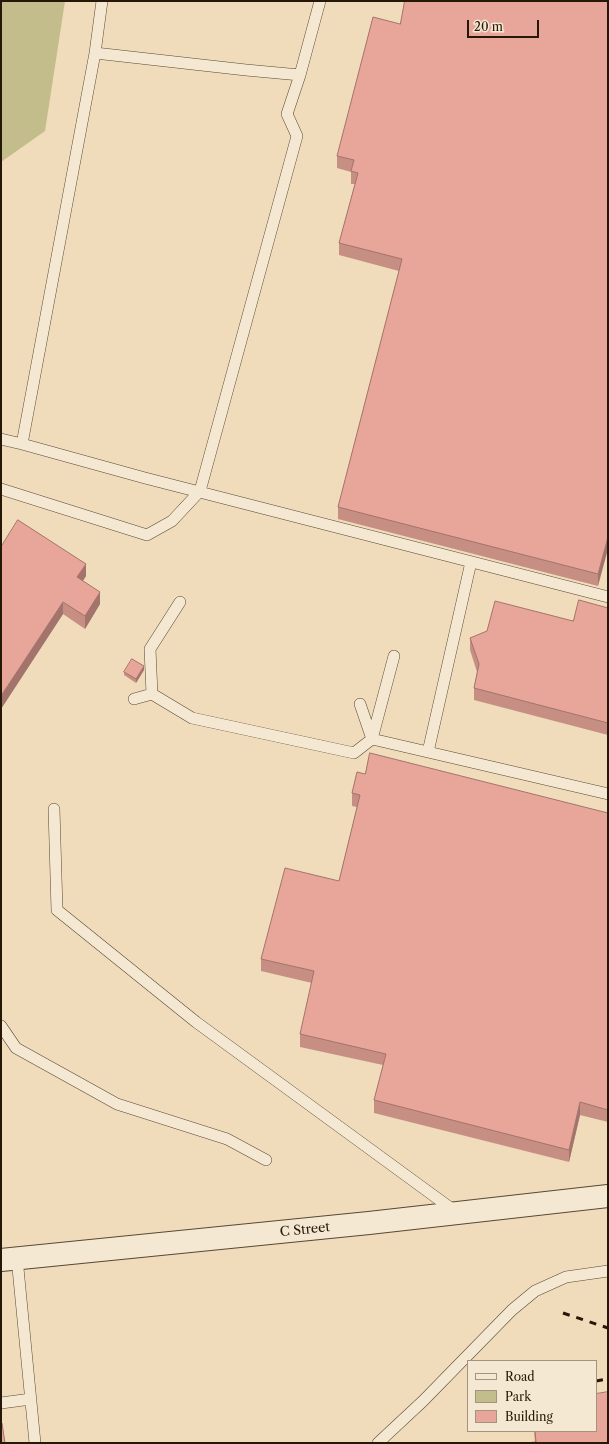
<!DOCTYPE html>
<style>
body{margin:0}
#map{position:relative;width:609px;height:1444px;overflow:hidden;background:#f0dbba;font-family:"Libre Caslon Text",serif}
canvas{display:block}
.frame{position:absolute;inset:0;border:2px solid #261707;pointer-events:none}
.legend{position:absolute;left:467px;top:1360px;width:130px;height:72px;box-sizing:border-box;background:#f5e8d2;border:1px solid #a29481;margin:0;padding:5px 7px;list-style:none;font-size:12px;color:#261707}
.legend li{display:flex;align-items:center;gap:8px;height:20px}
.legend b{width:20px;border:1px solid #a29481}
.scale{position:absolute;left:467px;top:20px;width:72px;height:18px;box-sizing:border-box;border:2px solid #261707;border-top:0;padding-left:5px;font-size:12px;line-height:14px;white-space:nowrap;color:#261707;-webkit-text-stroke:3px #f5e8d2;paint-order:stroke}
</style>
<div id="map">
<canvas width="609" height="1444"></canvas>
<div class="frame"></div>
<ul class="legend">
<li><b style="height:5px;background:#f5e8d2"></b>Road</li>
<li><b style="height:11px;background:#c2bd8a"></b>Park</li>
<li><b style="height:11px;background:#e7a699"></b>Building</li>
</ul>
<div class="scale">20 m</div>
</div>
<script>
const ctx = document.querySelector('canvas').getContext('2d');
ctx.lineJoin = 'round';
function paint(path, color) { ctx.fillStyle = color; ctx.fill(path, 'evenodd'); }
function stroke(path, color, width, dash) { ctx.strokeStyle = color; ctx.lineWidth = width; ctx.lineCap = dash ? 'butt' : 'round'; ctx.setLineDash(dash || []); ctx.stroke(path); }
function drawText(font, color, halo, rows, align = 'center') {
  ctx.font = font + ' "Libre Caslon Text",serif'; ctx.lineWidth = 3; ctx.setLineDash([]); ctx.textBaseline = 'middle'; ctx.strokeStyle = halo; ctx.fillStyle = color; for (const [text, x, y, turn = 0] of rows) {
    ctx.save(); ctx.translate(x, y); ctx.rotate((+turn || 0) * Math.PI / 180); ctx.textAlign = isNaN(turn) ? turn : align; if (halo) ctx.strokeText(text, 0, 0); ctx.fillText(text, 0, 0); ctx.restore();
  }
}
paint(new Path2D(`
 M1,1H65L45,131L1,162Z`), '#c2bd8a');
const service = new Path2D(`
 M102,1L95,53L22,444L145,478L608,597
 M95,53L246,70L300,75
 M1,439L22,444
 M1,489L147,535L172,521L200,491L297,136L287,114L300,75L320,1
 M180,602L150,649L152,694L192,718L354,753L372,739L394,656
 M134,699L152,694
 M360,704L372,739
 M372,739L608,794
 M428,752L471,562
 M54,809L57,910L196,1022L456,1212
 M1,1026L16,1048L117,1104L227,1139L266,1160
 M17,1258L35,1443
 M1,1403L31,1399
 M378,1443L423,1401L512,1310L535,1291L566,1277L608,1271`);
const minor = new Path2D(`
 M1,1260L369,1223L608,1196`);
stroke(service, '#584834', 12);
stroke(minor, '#584834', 24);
stroke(service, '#f5e8d2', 11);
stroke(minor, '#f5e8d2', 22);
stroke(new Path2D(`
 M563,1313L608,1328
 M596,1381L608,1379`), '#261707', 3, [7, 7]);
paint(new Path2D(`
 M608,1L598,586L338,519V507L399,271L339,255V243L355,184H351V172L337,168V156L400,24Z
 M1,547L86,576L83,581L100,604L85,629L63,614L1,709Z
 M608,608V735L474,700V688L477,672L470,650V638L573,621Z
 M144,670L136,683L124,675V672Z
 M365,774L608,813V1122L580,1115L569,1162L374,1113V1100L383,1065L300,1047V1034L312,983L261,971V959L339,881L357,807L352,806V793Z
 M534,1431H596L608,1443L535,1442Z`), '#c78f84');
paint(new Path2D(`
 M608,537V549L598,586V574Z
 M86,564V576L77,589V577Z
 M100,592V604L85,629V616Z
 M63,602V614L1,709V696Z
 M144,666V670L136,683V679Z
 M580,1102V1115L569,1162V1150Z`), '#a2746b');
const building = new Path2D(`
 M405,1H608V537L598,574L338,507L402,259L339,243L358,173L351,171L354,160L337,156L373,17L400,24Z
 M18,520L86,564L77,577L100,592L85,616L63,602L1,696V547Z
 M579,600L608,608V723L474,688L479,664L470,638L487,631L495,601L573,621Z
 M132,659L144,666L136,679L124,672Z
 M370,753L608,813V1110L580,1102L569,1150L374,1100L386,1054L300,1034L314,971L261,959L285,868L339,881L360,795L352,793L357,772L365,774Z
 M608,1392V1443H524L536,1442L535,1431H596V1394Z
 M1,1423H2L5,1443H1Z`);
paint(building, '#e7a699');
stroke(building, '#a2746b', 1);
drawText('13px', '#261707', '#f5e8d2', [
 ["C Street",305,1230,-6]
]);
</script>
